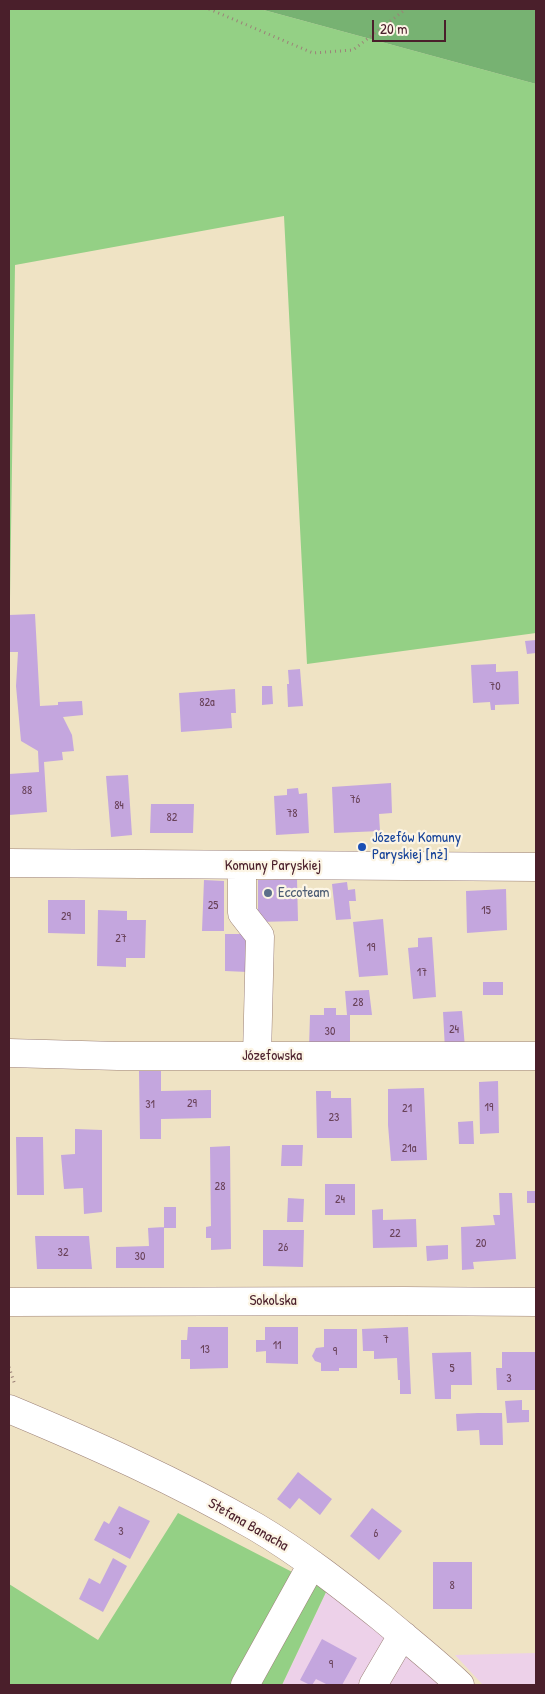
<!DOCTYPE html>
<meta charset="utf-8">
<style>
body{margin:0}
#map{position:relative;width:545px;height:1694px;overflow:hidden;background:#efe3c4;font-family:"Patrick Hand",sans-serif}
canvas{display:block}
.frame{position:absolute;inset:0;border:10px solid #4a1f2b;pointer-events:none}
.scale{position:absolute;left:372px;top:20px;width:74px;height:22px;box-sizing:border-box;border:2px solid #4a1f2b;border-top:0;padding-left:6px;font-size:15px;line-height:18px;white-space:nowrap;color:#4a1f2b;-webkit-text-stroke:4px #fcf5e5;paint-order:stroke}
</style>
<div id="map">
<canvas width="545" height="1694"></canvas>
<div class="frame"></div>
<div class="scale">20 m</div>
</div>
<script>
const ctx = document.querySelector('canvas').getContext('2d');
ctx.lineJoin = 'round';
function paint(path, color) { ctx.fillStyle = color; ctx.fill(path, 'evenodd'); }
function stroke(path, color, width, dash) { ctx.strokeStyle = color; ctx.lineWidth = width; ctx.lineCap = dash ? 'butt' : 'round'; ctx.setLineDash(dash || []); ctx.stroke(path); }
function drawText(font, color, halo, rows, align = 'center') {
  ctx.font = font + ' "Patrick Hand",sans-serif'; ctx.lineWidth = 4.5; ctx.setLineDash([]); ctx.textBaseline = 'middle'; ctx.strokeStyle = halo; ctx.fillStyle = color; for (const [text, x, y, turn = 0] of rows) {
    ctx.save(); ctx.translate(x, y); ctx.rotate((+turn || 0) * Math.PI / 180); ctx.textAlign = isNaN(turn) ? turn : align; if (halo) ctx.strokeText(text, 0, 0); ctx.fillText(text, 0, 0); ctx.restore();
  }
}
paint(new Path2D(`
 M327,1590L444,1685H282Z
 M536,1653V1685H483L455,1655Z`), '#edd1e9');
paint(new Path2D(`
 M9,9H260L536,84V633L307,664L284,216L15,265L10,599H9Z
 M178,1513L327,1590L282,1685H9V1584L98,1640Z`), '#94d085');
paint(new Path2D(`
 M260,9H536V84Z`), '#77b272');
paint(new Path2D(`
 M35,614L40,706L58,705V702L82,701L83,715L63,717L72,735L74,751L62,752L63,760L44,762L47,812L9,815V774L39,772L38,751L21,741L16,686L18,652H9V615Z
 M536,640V653L527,654L525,641Z
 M496,664V672L518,671L519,704L495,705V710H491L490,702L473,703L471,665Z
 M300,669L303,706L288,707L287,684H289L288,670Z
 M262,686H272L273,704L262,705Z
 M235,689L236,713H231L232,728L181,732L179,693Z
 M128,775L132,835L111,837L106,776Z
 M391,783L392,813L379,814L380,831L334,833L332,787Z
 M298,788L299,794L307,793L309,833L276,835L274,796L287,795V789Z
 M151,804H194L193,833H150Z
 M297,879L298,921L258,922V880Z
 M204,880L224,881V931H202Z
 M347,882L348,890L355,889L356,901H349L351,919L336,920L332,884Z
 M506,889L507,930L467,933L466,891Z
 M48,900H85V934L48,933Z
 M98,910L127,911V920H146L145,958H126V967L97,966Z
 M383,919L388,975L359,977L353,922Z
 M225,934H248V972L225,971Z
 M432,937L436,997L413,999L408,948L418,947V938Z
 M483,982H503V995H483Z
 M369,990L372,1015H350V1048H309L310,1015H324V1008H336V1015H347L345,991Z
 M462,1011L465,1048L445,1050L443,1012Z
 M139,1071H161V1091L211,1090V1118L161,1119V1139H140Z
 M498,1081L499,1133L480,1134L479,1082Z
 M424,1088L427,1160L391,1161L388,1125V1089Z
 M316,1091H331V1098H351L352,1138H317Z
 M473,1121L474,1144H459L458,1122Z
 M75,1129L102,1130V1212L84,1214L83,1188L64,1189L61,1155L75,1154Z
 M16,1137H43L44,1195H17Z
 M282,1145H303L302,1166H281Z
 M230,1146L231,1249L211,1250V1238H206V1227L211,1226L210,1147Z
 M325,1184H355V1215H325Z
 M527,1191H536V1203H527Z
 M499,1193H512L516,1259L473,1262L474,1269L462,1270L461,1227L495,1225L493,1215H500Z
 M288,1198L304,1199L303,1222H287Z
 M164,1207H176V1228H164Z
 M383,1209V1220L416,1219L417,1247L373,1248L372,1210Z
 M164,1227V1268H116V1247L149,1246L148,1228Z
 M263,1230H304L303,1267L263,1266Z
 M35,1236H89L92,1269H37Z
 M448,1245V1259L427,1261L426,1246Z
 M188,1327H228V1368L190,1369V1359H181V1340H187Z
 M265,1327H298V1364L266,1363V1351L256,1352V1340H265Z
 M408,1327L411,1394H400V1380H398L397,1358L374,1359V1351H363L362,1329Z
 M324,1329H357V1368H339V1371H321V1363L315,1361L312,1356L316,1348L324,1347Z
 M471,1352L472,1385H451V1399H435L432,1353Z
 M502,1352H536V1390H497L496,1368H502Z
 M522,1400V1410H529V1422L507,1423L505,1401Z
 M478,1413H502L503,1445H480L479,1430L457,1431L456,1414Z
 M298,1472L332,1499L320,1515L299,1498L290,1509L277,1499Z
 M119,1506L150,1521L130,1559L94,1540L104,1521L109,1524Z
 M372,1508L402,1531L379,1560L350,1536Z
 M113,1558L127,1566L103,1612L79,1599L89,1578L100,1584Z
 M433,1562H472V1609H433Z
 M322,1639L357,1658L342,1685H328L316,1679L312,1685H310L300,1680Z`), '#c4a6de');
const minor = new Path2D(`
 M9,863L536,867
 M242,866V913L260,936L257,1056
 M9,1053L118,1056H536
 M9,1302L404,1301L536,1302
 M9,1409C93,1444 176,1481 256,1527C300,1553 342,1586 382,1618C408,1640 435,1661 460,1685
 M245,1685L312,1564
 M373,1685L397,1644L404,1636`);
stroke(minor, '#9c8178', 29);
stroke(new Path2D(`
 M209,9L313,53L353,50L406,9
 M9,1367L15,1385`), '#9c8178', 3, [1, 4]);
stroke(minor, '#fff', 28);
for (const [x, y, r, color] of [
 [362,847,5,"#1a4fb4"],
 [268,893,5,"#5c6f8a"]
]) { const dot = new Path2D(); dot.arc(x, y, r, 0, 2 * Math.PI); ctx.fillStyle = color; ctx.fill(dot); stroke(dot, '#fcf5e5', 2); }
drawText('12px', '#684158', null, [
 ["70",495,687],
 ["82a",207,703],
 ["88",27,791],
 ["76",355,800],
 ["84",119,806],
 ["78",292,814],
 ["82",172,818],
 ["25",213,906],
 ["15",486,911],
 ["29",66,917],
 ["27",121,939],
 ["19",371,948],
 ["17",422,973],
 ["28",358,1003],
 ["24",454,1030],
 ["30",330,1032],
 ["29",192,1104],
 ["31",150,1105],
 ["19",489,1108],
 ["21",407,1109],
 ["23",334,1118],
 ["21a",409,1149],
 ["28",220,1187],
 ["24",340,1200],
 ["22",395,1234],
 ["20",481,1244],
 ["26",283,1248],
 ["32",63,1253],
 ["30",140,1257],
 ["7",386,1340],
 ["11",277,1346],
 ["13",205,1350],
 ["9",335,1352],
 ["5",452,1369],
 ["3",509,1379],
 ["3",121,1532],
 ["6",376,1534],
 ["8",452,1586],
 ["9",331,1665]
]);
drawText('15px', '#164399', '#fcf5e5', [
 ["Józefów Komuny",372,838],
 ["Paryskiej [nż]",372,855]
], 'left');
drawText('15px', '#4a1f2b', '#fcf5e5', [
 ["Komuny Paryskiej",273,866],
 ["Józefowska",272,1056],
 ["Sokolska",273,1301],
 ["Stefana Banacha",248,1525,30]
]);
drawText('15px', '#4e5e75', '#fcf5e5', [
 ["Eccoteam",278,893]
], 'left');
</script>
